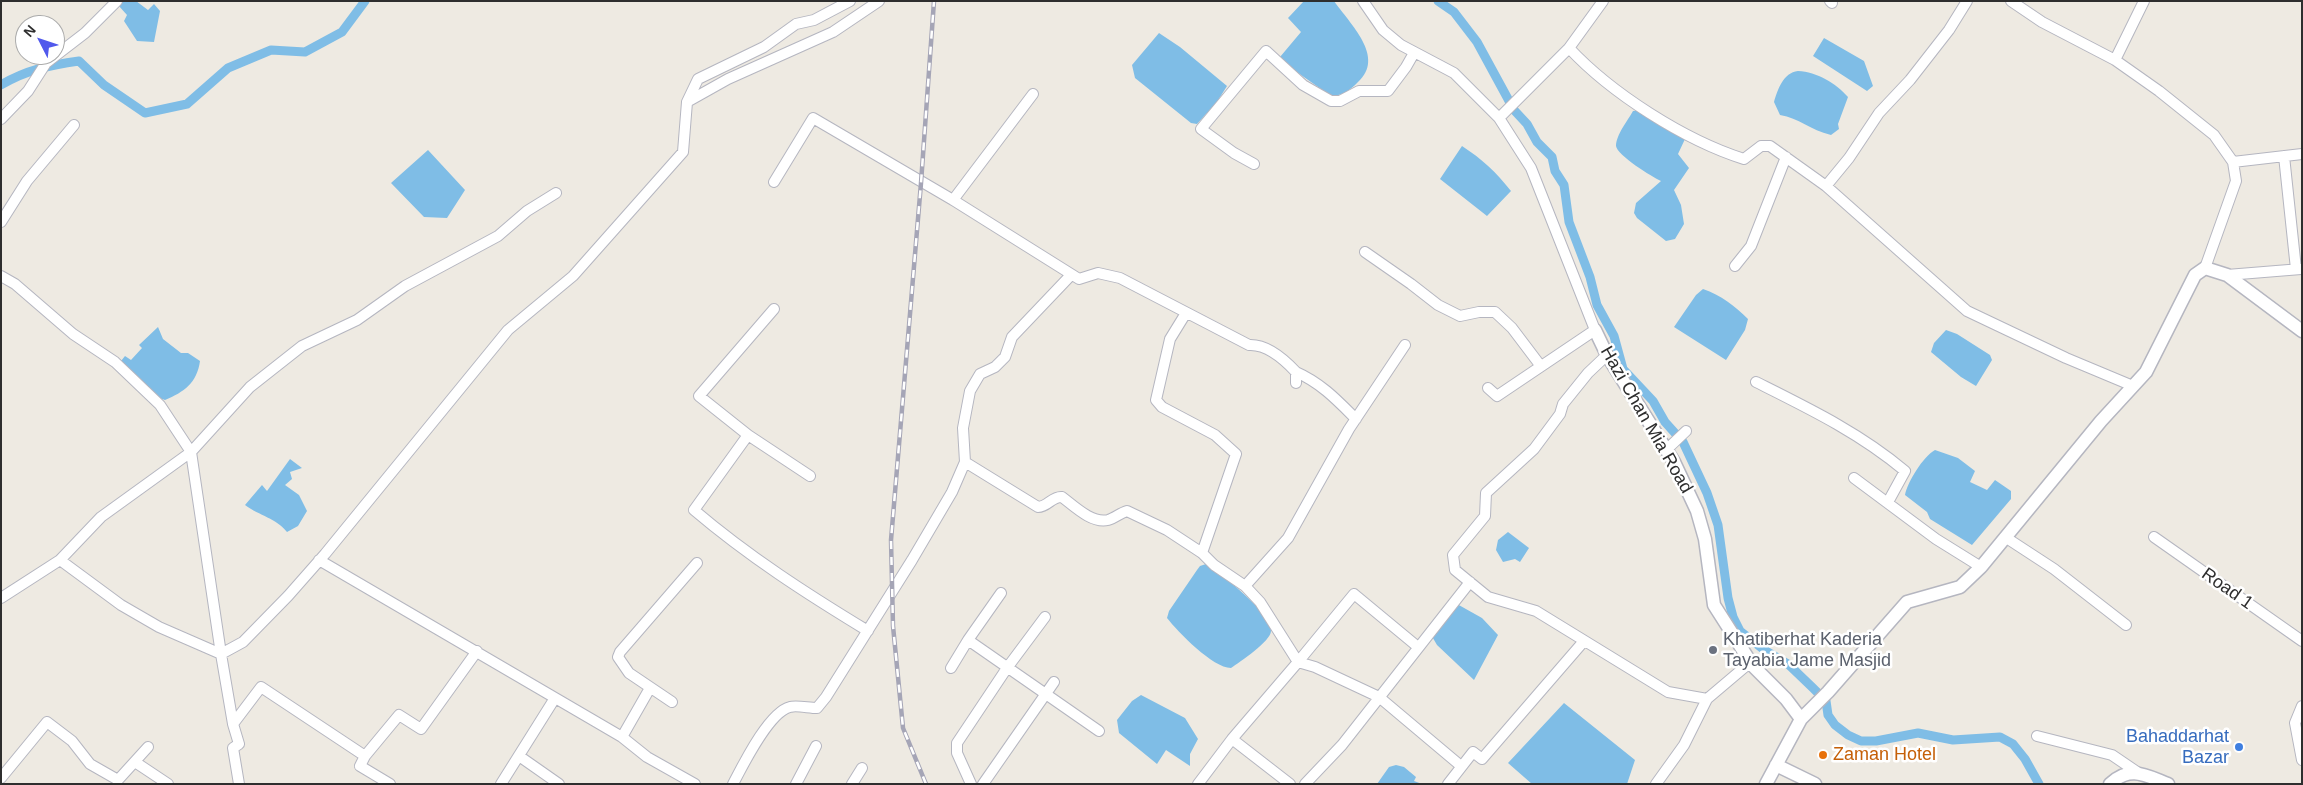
<!DOCTYPE html>
<style>
body{margin:0}
#map{position:relative;width:2303px;height:785px;overflow:hidden;background:#eeeae2;font-family:Arial,sans-serif}
canvas{display:block}
.frame{position:absolute;inset:0;border:2px solid #2e2e2e;pointer-events:none}
.north{position:absolute;left:15px;top:15px;width:50px;height:50px;box-sizing:border-box;background:#fff;border:1px solid #ababab;border-radius:50%;rotate:311deg;font-size:14px;font-weight:700;line-height:20px;text-align:center;color:#2e2e2e}
.north::after{content:'';display:block;margin:auto;width:18px;height:22px;background:#5159ec;clip-path:polygon(50% 0,100% 100%,50% 72%,0 100%)}
</style>
<div id="map">
<canvas width="2303" height="785"></canvas>
<div class="frame"></div>
<div class="north">N</div>
</div>
<script>
const ctx = document.querySelector('canvas').getContext('2d');
ctx.lineJoin = 'round';
function paint(path, color) { ctx.fillStyle = color; ctx.fill(path, 'evenodd'); }
function stroke(path, color, width, dash) { ctx.strokeStyle = color; ctx.lineWidth = width; ctx.lineCap = dash ? 'butt' : 'round'; ctx.setLineDash(dash || []); ctx.stroke(path); }
function drawText(font, color, halo, rows, align = 'center') {
  ctx.font = font + ' Arial,sans-serif'; ctx.lineWidth = 5; ctx.setLineDash([]); ctx.textBaseline = 'middle'; ctx.strokeStyle = halo; ctx.fillStyle = color; for (const [text, x, y, turn = 0] of rows) {
    ctx.save(); ctx.translate(x, y); ctx.rotate((+turn || 0) * Math.PI / 180); ctx.textAlign = isNaN(turn) ? turn : align; if (halo) ctx.strokeText(text, 0, 0); ctx.fillText(text, 0, 0); ctx.restore();
  }
}
paint(new Path2D(`
 M123,1H136L148,10L154,4L160,11L154,42L137,41L124,21L127,15L118,5Z
 M1304,1H1334C1350,24 1386,57 1358,82C1349,91 1344,95 1331,96L1281,61L1280,57L1301,32L1288,18Z
 M1159,33L1180,47L1227,86L1217,102L1197,124L1191,123L1135,78L1132,65Z
 M1824,38L1864,61L1873,86L1867,91L1813,56Z
 M1798,71C1817,72 1836,83 1848,97L1838,124L1839,129L1831,135C1810,130 1799,118 1780,115L1774,102C1778,89 1783,73 1798,71Z
 M1642,110L1685,139L1678,154L1689,168L1674,190L1681,205L1684,224L1675,239L1666,241L1637,218L1634,213L1636,203L1661,181C1652,177 1617,155 1616,146C1616,135 1628,120 1633,111Z
 M1462,146C1482,159 1496,172 1511,191L1487,216L1440,179Z
 M428,150L465,190L447,218L424,217L391,183Z
 M1703,289C1721,295 1735,306 1748,319L1745,330L1726,360L1674,327L1696,295Z
 M158,327L163,339L181,353H188L200,361C197,383 184,392 165,400L154,396L121,361L125,356L131,360L142,348L139,345Z
 M1946,330L1957,334L1990,355L1992,360L1976,386L1961,377L1931,352L1934,343Z
 M1935,450L1958,458L1975,471L1970,482L1987,490L1995,480L2011,491V499L1972,545L1930,519L1927,512L1905,495C1908,481 1923,457 1935,450Z
 M290,459L302,468L290,472L292,479L285,485L299,495L307,511L298,526L287,532C276,518 260,516 245,505L262,485L267,491Z
 M1508,532L1529,548L1520,562L1515,559L1503,562L1496,550L1498,540Z
 M1206,564C1220,573 1272,613 1271,631C1271,641 1240,662 1231,668C1213,668 1178,632 1167,618L1169,611L1197,570L1200,566Z
 M1457,604L1482,618L1498,635L1474,680L1437,645L1430,633Z
 M1141,695L1185,718L1198,739L1190,754V766L1166,750L1157,764L1119,733L1117,720L1132,701Z
 M1564,703L1635,760L1627,784H1532L1508,763Z
 M1396,765L1404,767L1416,777L1414,781L1422,784H1377L1389,767Z`), '#7fbde6');
stroke(new Path2D(`
 M1438,1L1454,12L1477,42L1514,110L1527,124L1537,142L1552,157L1555,171L1564,185L1569,222L1590,277L1597,305L1614,336L1623,369L1653,401L1665,422L1683,442L1707,493L1718,525L1728,598L1733,617L1740,631L1763,649L1788,664L1813,688L1826,701L1828,715L1835,725L1848,735L1861,741H1876L1918,733L1953,740L2000,737L2013,744L2025,759L2039,784
 M1,85C26,70 50,65 79,61L104,85L145,113L187,104L228,68L271,50L305,52L342,32L365,1`), '#7fbde6', 9);
const minor = new Path2D(`
 M1363,1L1383,30L1401,45L1454,73L1499,118L1531,168L1595,330L1497,396L1488,388
 M1830,1L1832,3
 M2011,1L2042,22L2115,60L2159,91L2214,135L2233,162L2236,181L2205,268
 M1569,48C1611,93 1684,140 1744,159L1761,146H1770L1826,186L1967,311L2066,358L2133,386
 M2115,60L2144,1
 M1033,94L953,200L1079,279L1098,273L1120,278L1249,345C1267,344 1284,359 1296,372V383
 M687,102L728,79L833,32L879,1
 M1499,118L1569,48L1603,1
 M1,119L28,91L46,63L85,33L117,1
 M2284,156L2296,269
 M2233,162L2302,154
 M1254,164L1234,153L1201,129L1266,51L1303,85L1331,101H1340L1359,91H1388L1406,67L1414,53
 M774,182L813,118L953,200
 M1826,186L1849,158L1879,113L1910,80L1949,30L1967,1
 M1,222L27,181L74,125
 M1365,252L1411,284L1438,305L1460,316L1479,312H1495L1512,328L1540,365
 M1735,266L1751,246L1786,157
 M2227,275L2301,269
 M1,276L15,284L73,334L115,362L160,405L191,452L101,517L60,560L1,598
 M774,309L699,396L748,435L694,510C748,556 807,594 868,631
 M1186,313L1170,339L1156,400L1162,407L1215,435L1236,454L1202,553
 M1607,355L1588,373L1563,404L1560,414L1534,449L1486,493L1485,516L1453,555L1455,570L1488,597L1536,611L1668,692L1707,699L1746,666H1753
 M1296,372C1321,383 1337,400 1356,419
 M1756,382C1808,408 1860,433 1905,471L1888,502
 M748,435L810,476
 M1666,450L1686,431
 M965,462L1038,507C1048,507 1052,496 1062,497C1074,506 1092,524 1108,520C1115,518 1120,513 1127,511L1167,530L1202,553L1214,565L1245,586L1260,602L1298,662L1354,594L1418,647
 M1854,478L1936,539L1981,567
 M2005,537L2054,569L2126,625
 M2154,537L2302,641
 M60,560L121,605L159,627L221,654L243,642L288,596L325,554L508,330L573,276L683,152L687,102L698,79L764,47L796,24L814,20L850,1
 M319,560L622,737L647,757L695,784
 M1245,586L1288,538L1349,429L1405,345
 M1001,593L968,640L1099,731
 M951,668L968,640
 M672,702L629,673L618,657L620,652L697,563
 M2302,706L2295,723L2302,760
 M233,724L261,687L365,756L360,766L390,784
 M2037,736L2112,755L2137,772
 M622,737L650,688
 M1232,739L1290,784
 M365,756L399,715L421,729L477,651
 M519,756L559,784
 M135,762L168,784
 M1,778L47,722L72,741L90,764L118,780L148,747
 M239,784L233,748L239,744L233,724L221,654L191,452L250,387L302,346L357,320L405,286L498,236L527,211L556,193
 M501,784L555,698
 M733,784C743,765 769,712 790,707C796,705 809,708 817,708L826,697L912,560L952,492L965,462L963,428L970,391L980,374L995,367L1005,357L1012,337L1071,275
 M796,784L816,746
 M852,784L862,768
 M971,784L957,753V743L1007,668L1045,617
 M983,784L1054,682
 M1198,784L1232,739L1298,662L1315,667L1379,697L1461,766
 M1305,784L1342,745L1470,582
 M1448,784L1473,752L1482,759L1584,641
 M1656,784L1684,745L1707,699`);
const tertiary = new Path2D(`
 M1595,330L1607,355L1674,462L1697,511L1705,539L1714,605L1753,666L1786,699L1801,719
 M1776,765L1815,784
 M1766,784L1801,719L1828,692L1907,602L1960,587L1981,567L2101,421L2146,372L2195,275L2205,268L2227,275L2302,331
 M2110,784C2130,765 2145,775 2168,784`);
stroke(minor, '#b5b6c0', 12);
stroke(tertiary, '#b5b6c0', 15);
stroke(minor, '#fff', 10);
stroke(tertiary, '#fff', 12);
const rail = new Path2D(`
 M926,784L903,728L893,626L891,540L921,183L934,1`);
stroke(rail, '#a5a5b6', 4.5);
stroke(rail, '#fff', 2.5, [8]);
for (const [x, y, r, color] of [
 [1713,650,5,"#6b7280"],
 [2239,747,5,"#3f7fe0"],
 [1823,755,5,"#e8710a"]
]) { const dot = new Path2D(); dot.arc(x, y, r, 0, 2 * Math.PI); ctx.fillStyle = color; ctx.fill(dot); stroke(dot, '#fff', 2); }
drawText('18px', '#2e2e2e', '#fff', [
 ["Hazi Chan Mia Road",1646,420,60],
 ["Road 1",2227,589,35]
]);
drawText('18px', '#5b616d', '#fff', [
 ["Khatiberhat Kaderia",1723,640],
 ["Tayabia Jame Masjid",1723,661]
], 'left');
drawText('18px', '#366cbe', '#fff', [
 ["Bahaddarhat",2229,737],
 ["Bazar",2229,758]
], 'right');
drawText('18px', '#c56008', '#fff', [
 ["Zaman Hotel",1833,755]
], 'left');
</script>
